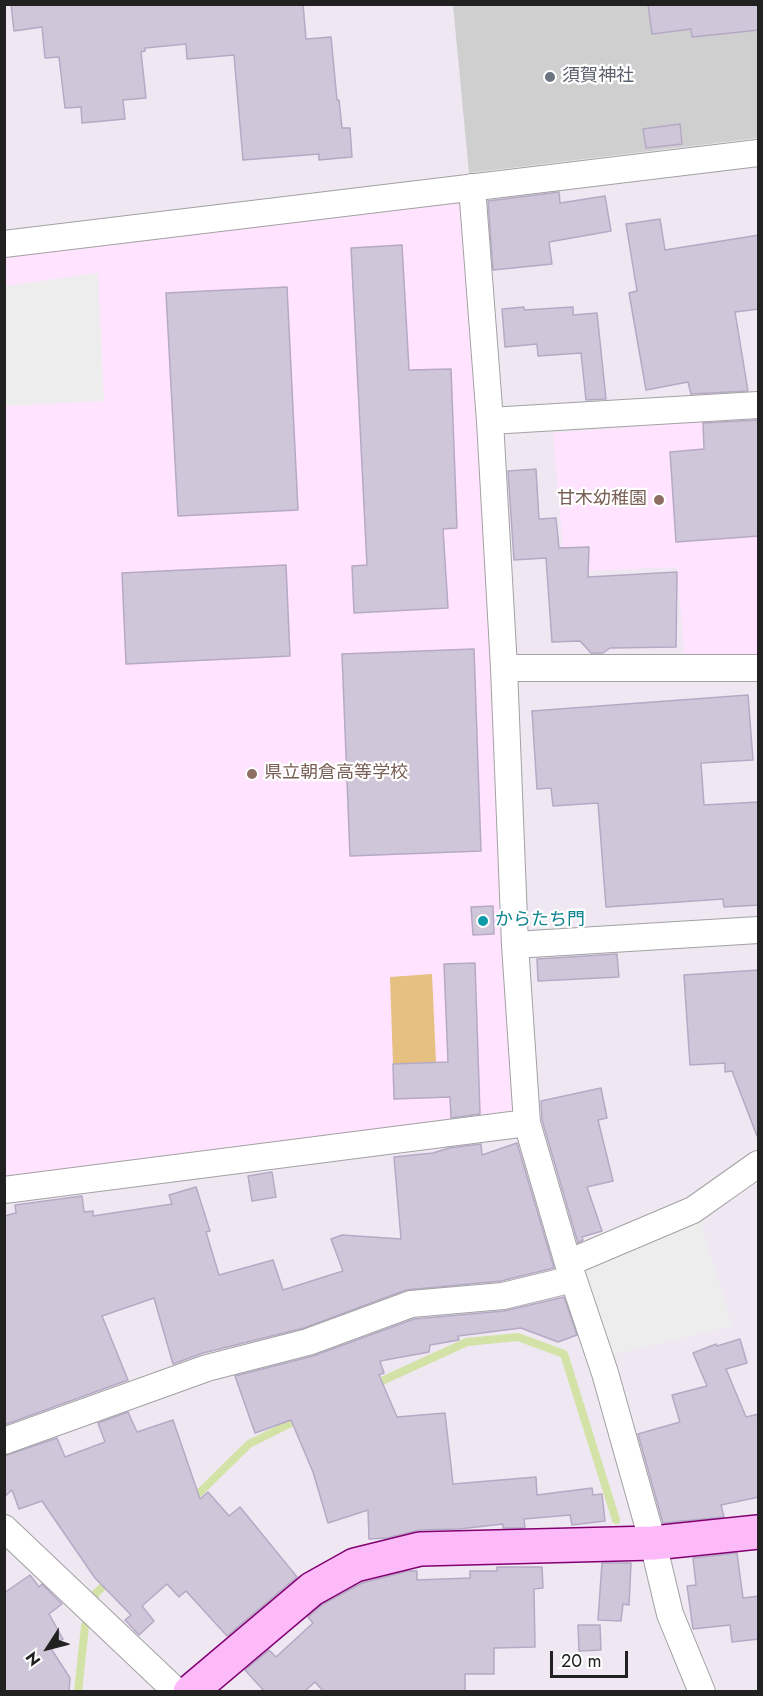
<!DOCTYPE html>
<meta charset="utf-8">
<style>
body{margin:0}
#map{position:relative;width:763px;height:1696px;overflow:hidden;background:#efe7f2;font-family:Jost,sans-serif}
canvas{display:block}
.frame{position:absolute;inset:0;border:6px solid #212121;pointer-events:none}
.north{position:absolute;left:18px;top:1618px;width:60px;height:60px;-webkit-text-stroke:4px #fff;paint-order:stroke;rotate:234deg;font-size:16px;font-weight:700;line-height:24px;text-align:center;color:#212121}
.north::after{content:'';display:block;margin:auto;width:21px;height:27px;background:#212121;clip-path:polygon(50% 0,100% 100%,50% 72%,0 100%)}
.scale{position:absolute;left:550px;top:1651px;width:78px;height:27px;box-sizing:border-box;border:3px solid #212121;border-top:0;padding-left:8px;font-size:18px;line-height:21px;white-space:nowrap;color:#212121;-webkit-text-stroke:4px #fff;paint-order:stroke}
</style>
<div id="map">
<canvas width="763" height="1696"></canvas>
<div class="frame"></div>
<div class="north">N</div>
<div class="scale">20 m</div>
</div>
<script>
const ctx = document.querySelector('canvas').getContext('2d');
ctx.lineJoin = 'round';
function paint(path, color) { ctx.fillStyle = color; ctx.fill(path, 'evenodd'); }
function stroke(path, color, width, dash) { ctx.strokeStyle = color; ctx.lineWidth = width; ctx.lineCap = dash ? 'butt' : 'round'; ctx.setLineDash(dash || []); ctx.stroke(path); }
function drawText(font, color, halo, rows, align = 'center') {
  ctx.font = font + ' Jost,"Noto Sans JP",sans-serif'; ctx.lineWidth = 4.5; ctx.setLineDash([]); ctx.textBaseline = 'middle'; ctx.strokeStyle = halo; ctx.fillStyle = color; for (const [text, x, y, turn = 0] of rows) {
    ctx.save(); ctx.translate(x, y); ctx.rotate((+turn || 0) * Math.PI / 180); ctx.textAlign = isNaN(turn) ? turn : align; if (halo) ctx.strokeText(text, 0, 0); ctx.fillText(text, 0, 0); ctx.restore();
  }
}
paint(new Path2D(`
 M455,202L465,210L489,501L510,1078L515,1118L5,1182L4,252Z
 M758,417V661L685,662L677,567L565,572L553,433Z`), '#ffe3ff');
paint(new Path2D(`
 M453,5H758V138L469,173Z`), '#cfcfcf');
paint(new Path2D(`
 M432,974L436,1062L393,1064L390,977Z`), '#e5c081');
paint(new Path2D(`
 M98,273L104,401L5,406V286Z
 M700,1219L732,1326L608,1356L578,1265Z`), '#ededed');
stroke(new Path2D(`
 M373,1385L467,1342L518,1337L564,1354L616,1520
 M193,1499L249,1444L299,1419
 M78,1692L85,1626L96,1593L109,1581`), '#d3e2a6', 8);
const building = new Path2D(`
 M11,4H303L306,39L331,37L337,100H339L342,128H350L352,157L319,160V154L243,160L234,55L187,59L186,44L145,48V51L141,52L146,98L123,100L125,119L82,123L81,107L65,108L59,57L45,58L42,27L14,31Z
 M648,4H759V30L692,37L691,29L652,34Z
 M680,124L682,144L646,148L643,129Z
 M559,192L560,203L605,196L611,231L549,242L552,264L493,270L488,201Z
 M660,219L665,250L759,235V309L735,312L748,391L691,394L688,382L646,390L629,293L637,291L626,224Z
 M402,245L409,370L451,369L457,528L443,529L448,608L354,613L352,566L367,565L351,248Z
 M287,287L298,510L178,516L166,293Z
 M524,307V310L573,307V315L597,313L606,399L586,400L581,353L538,356L537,344L505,347L502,309Z
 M759,420V536L676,542L670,452L704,449L703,423Z
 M536,469L539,519L556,518L559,548L589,547L588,577L677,572L676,647L610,648L603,653H591L580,641L552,642L546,558L514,560L508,471Z
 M286,565L290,656L126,664L122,573Z
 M474,649L481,851L350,856L342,654Z
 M748,695L753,760L701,763L704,805L759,802V905L724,907L723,899L606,907L598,803L553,806L551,788L537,789L532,711Z
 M493,906L494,934L473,935L471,907Z
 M617,954L619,977L538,981L537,959Z
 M475,963L480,1114L451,1118L450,1097L394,1099L393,1064L448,1062L444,964Z
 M759,970V1135L757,1136L732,1071L725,1072V1063L690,1065L684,975Z
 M601,1088L607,1118L598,1120L613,1181L587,1187L602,1231L582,1237L583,1240L578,1243L542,1120L541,1101Z
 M517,1143L554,1268L501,1281L406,1290L304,1328L203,1353L173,1364L154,1298L102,1316L128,1380L4,1425V1216L16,1213L15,1205L82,1196L84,1212L93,1211V1216L172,1204L169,1195L196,1187L210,1231L206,1232L219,1275L273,1260L283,1290L343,1271L331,1239L342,1235L401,1239L394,1157L433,1153L449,1148L481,1144L482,1155Z
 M272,1172L276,1197L252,1201L248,1176Z
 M564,1297L577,1335L558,1342L521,1328L458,1336L459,1340L430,1345L429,1352L380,1361L384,1373L379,1375L397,1417L445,1413L453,1484L536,1477L537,1495L592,1488L593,1495L602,1494L605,1521L572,1525L570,1515L524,1519L525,1528H503V1524L459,1529L419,1530L387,1538L369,1539L368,1510L328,1523L313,1472L291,1420L255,1433L235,1376L313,1356L414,1319L504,1311Z
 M740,1339L747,1363L726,1369L746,1417L759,1414V1497L721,1505L724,1517L663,1523L638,1434L680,1422L672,1395L707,1386L693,1353L716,1344L717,1346Z
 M128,1412L137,1432L173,1420L200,1499L208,1492L229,1516L240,1507L297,1577L227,1636L186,1591L179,1597L167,1584L142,1606L154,1621L139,1635L125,1620L131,1615L95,1578L42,1501L19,1509L12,1490L4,1497V1456L57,1438L65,1457L105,1442L98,1423Z
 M737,1553L743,1598L759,1596V1639L732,1642L730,1625L693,1629L687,1586L696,1585L693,1558Z
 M602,1563H631L629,1605L623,1604L621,1621L598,1620Z
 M497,1567H542L543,1588L534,1589L535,1647L494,1648V1674H465V1692H324L315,1682L304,1692H265L245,1670L269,1650L276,1657L313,1623L308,1617L323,1604L362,1583L408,1571H417V1580L470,1578V1571H497Z
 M30,1575L39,1587L42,1584L62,1604L49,1614L63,1639L50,1647L70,1678L69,1692H4V1593Z
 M578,1625H600L601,1650L579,1651Z`);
paint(building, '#cfc7d9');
stroke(building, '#b5a9c5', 1.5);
const street = new Path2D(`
 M472,187L490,421L504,668L515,945L527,1123L568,1263L605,1373L653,1543L670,1614L702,1692
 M4,244L758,153
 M490,421L758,405
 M504,668H758
 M515,945L758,930
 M4,1190L527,1123
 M568,1263L693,1210L758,1164
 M4,1441L207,1368L308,1342L411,1304L503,1296L573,1279
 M4,1528L177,1692`);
const secondary = new Path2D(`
 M190,1692L312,1589L355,1565L420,1549L653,1543L758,1532`);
stroke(street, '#a2a2a2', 28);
stroke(secondary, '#800071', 36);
stroke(street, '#fff', 26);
stroke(secondary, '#fdbaf9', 33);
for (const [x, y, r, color] of [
 [550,77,6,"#6b7280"],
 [659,500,6,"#8d6e63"],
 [252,774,6,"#8d6e63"],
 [483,921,6,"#0f9aa8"]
]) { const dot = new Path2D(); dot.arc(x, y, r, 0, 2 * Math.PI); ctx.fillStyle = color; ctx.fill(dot); stroke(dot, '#fff', 2); }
drawText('18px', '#5b616d', '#fff', [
 ["須賀神社",562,77]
], 'left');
drawText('18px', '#785e54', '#fff', [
 ["甘木幼稚園",647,500],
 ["県立朝倉高等学校",264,774,"left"]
], 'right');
drawText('18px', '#0d838f', '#fff', [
 ["からたち門",495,921]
], 'left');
</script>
